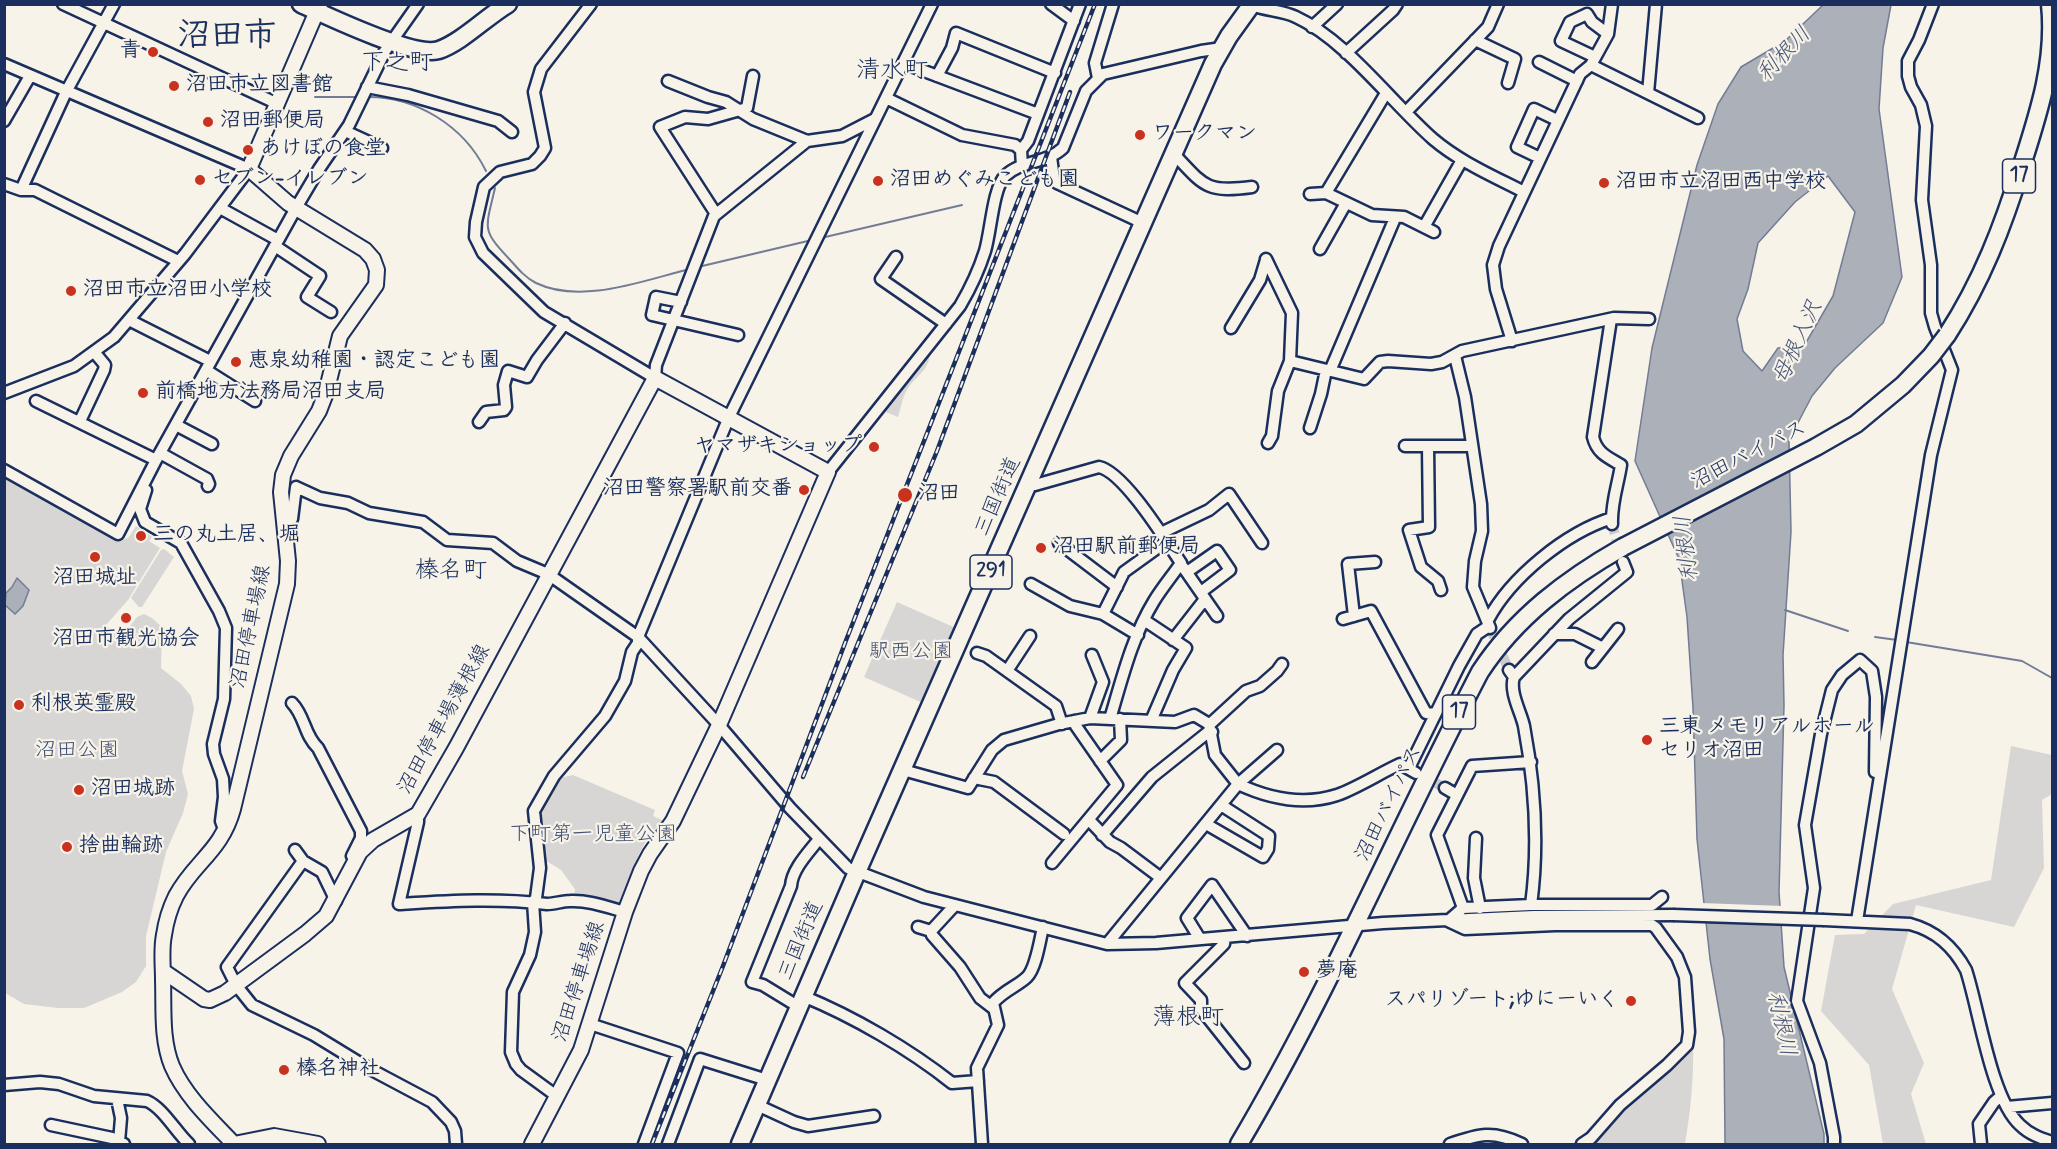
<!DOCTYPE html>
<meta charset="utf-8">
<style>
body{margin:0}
#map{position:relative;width:2057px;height:1149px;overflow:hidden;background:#f7f3e8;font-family:Mynerve,sans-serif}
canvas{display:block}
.frame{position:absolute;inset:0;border:6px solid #1b2f5e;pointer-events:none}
</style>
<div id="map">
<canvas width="2057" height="1149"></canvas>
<div class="frame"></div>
</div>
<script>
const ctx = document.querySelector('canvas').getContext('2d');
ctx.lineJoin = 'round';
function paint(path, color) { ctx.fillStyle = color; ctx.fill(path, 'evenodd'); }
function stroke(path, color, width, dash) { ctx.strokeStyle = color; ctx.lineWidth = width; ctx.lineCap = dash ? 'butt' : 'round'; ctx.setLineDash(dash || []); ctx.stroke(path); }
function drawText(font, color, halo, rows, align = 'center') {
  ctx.font = font + ' Mynerve,"Klee One",sans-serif'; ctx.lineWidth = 4.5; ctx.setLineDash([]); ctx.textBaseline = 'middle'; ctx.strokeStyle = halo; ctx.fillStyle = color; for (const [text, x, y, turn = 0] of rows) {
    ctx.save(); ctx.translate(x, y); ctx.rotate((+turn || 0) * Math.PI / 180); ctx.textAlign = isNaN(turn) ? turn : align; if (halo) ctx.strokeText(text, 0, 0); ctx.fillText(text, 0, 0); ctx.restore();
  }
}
paint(new Path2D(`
 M931,350C928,374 918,372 907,390C902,398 901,408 898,417L881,410Z
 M5,471L108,530L112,538L119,542L129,537L136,526L152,537L149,541L160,548L128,600L106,625L119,636H123L137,617L144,614L152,618L162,627L161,668L181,684L191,696L194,709L182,771L188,794L183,813L166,852L146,936V966L136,982L122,992L84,1008H58L24,1004L5,993Z
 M164,549L174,557L142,607H139L131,598L161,550Z
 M897,602L958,629L925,704L864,677Z
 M2011,746L2052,755V794L2042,800L2044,868L2014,927L1916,905L1892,989L1924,1063L1911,1094L1926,1144H1883L1869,1065L1821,1011L1835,935L1864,934L1893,904L1991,880Z
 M573,775L655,810L653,816L664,821C640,838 630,879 620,906L574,897L575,889L561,870L545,860L541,850L538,811L557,779Z
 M1693,1040C1694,1076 1691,1109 1685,1144H1585L1668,1067Z`), '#d7d6d4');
const water = new Path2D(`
 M1823,5H1891L1883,48L1879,109L1902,277L1883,323L1835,368L1812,396L1789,440L1791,532L1783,655L1784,705L1779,892L1784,967L1824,1134V1144H1725L1724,1039L1710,959L1697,839L1693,708L1687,617L1679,559L1635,461L1652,348L1697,165L1718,104L1741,67L1785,41ZM1828,176L1855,212L1833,296L1804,346L1778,348L1762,371L1743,351L1737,319L1748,289L1758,243L1795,202Z
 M17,578L29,590L23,606L15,614L5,605L6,593L12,587Z`);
paint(water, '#acb0b9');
stroke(water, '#727c95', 1.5);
paint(new Path2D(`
 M1701,903L1783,906L1784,924L1703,922Z`), '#f7f3e8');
stroke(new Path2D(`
 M315,97H357
 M366,97C416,96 464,126 486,171
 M495,188C485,231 481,229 512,262C519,270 526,278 536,283C582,305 644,280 690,269
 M821,238L962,205
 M698,267L812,240
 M1785,610L1848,631
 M1875,637L1897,640
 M1906,642L2022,661L2052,678`), '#727c95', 2);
stroke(new Path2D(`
 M1612,524L1620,553
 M1490,628L1509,670
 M1421,775L1445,788`), '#cbcccc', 10, [10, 5]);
const minor = new Path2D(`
 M63,4L278,104
 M591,4L541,69L534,92L545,148L540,156L532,164L500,172L484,187L476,222L475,237L483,253L544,312L655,378L656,365L714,216L807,141L842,136L875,119
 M1051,4L1074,21
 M1252,5C1266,11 1282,10 1296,17C1346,40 1391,102 1433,139C1460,162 1493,176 1524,192
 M1312,27L1337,4
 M1475,40L1515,59L1508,83
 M1346,53L1393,10L1397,4
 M1595,57L1561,41L1570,22L1587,14L1592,22L1608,34
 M1539,62L1577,81
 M903,63L1038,114
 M4,64L249,169L185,254L114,337L74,366L4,393
 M1591,65L1698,118
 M937,76L952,48L956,33L1055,73
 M1098,78L1095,63L1113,4
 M668,81L708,97L726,102L753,119L807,141
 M367,87L408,95L498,121L512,132
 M1648,93L1656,4
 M886,98L962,135L1015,145L1021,150
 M1406,112L1488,27L1498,4
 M4,121L30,76
 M345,131L382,148
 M1174,154C1204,186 1206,193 1252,187
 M1051,157L1054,179L1057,183L1143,223
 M1540,158L1517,147L1534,109L1557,120
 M1022,166L1021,150L1028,141L1080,4
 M4,184L21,190H35L178,261
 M21,190L66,92L114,4
 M1326,193L1386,93
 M1310,194L1326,193L1372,215L1404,217L1434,232
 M220,208L278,240
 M716,214L660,127L685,117L708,119L747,108L753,76
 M1424,227L1462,160
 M275,246L320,276L307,297L331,312
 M1320,249L1346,203
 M896,257L881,279L946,324
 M1266,259L1292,313L1290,361L1364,379L1380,362L1388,361L1431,364L1442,362L1462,351L1614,318L1649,319
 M681,302L656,297L652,315L738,335
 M1611,319L1593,437C1597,453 1607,457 1621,465C1618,485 1611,503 1612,524
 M129,320L210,361
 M1231,328L1260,280L1266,260
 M1512,341L1496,289L1493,265L1499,246L1580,74L1591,65L1608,34L1612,4
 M1455,356L1465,397L1481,504L1482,531L1475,561L1473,587L1490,628
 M206,370L255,401
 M1330,371L1395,218
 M36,401L156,460
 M80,421L104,370L105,365L95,353
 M479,422L486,412L504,410L506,407L504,385L508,371L527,377L537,360L565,323
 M176,425L212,444
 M1310,428L1321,394L1326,370
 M1268,443L1272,436L1278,391L1290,361
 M1405,446H1472
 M1428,446L1429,527L1409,530L1421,567L1438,581L1441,590
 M160,453L207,479L209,484L208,486
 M4,470L118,534L156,460L296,208L319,169L349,125L385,51L418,4
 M828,472L960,306C970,289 979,270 985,251C991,231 993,188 1005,176C1021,160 1046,164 1063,148L1086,91L1103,74L1201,51L1222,48
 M1028,485H1035L1099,467C1124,472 1166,541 1181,563C1172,576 1162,588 1154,601C1132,637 1122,679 1110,719
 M146,490L140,509L145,522L181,543L219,611L226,628L224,699L213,744L214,754L223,779L224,797L221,821L225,832
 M285,525L292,519L296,487L320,498L348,503L369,513L423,522L447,540L493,543L517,561L548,574L638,637L719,725L790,808L848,868L924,897L1107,944L1156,943L1383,923L1534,916L1673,915
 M1161,533L1209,510L1229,494L1262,543
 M1059,543L1117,587
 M1183,567L1217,616
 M1187,572L1217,551L1230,570L1201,592
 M1031,584L1070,606L1103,614L1138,635
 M1103,614L1124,572L1167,541
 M1354,616L1348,564L1375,562
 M1343,619L1371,611L1426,713L1435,714
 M1144,620L1186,648L1173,670L1151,721
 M1488,620C1511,577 1565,533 1612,518
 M1554,634H1575L1603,648
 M1173,640L1205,599
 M977,653L986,656L1056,706L1062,724
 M1592,662L1618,629
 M1509,670L1514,677C1509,692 1521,712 1524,726C1535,785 1539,846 1531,905L1463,908L1448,921L1465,929L1555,925H1652L1656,928L1677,957L1685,977L1689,1032L1687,1045L1667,1065L1620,1105L1591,1138L1582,1144
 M1007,671L1030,636
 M1514,677L1569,619L1627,572L1623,562
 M292,703C305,716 304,735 318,748L361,831V838L352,856
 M1090,718L1103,682L1092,655
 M1209,725L1246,691L1260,686L1277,671L1282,664
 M1100,761L1121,740L1120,719
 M1409,768L1459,666L1477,634L1489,626
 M903,770L968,788L992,750L1004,740L1059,724L1090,718L1175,722L1194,715L1209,724L1215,755L1238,784L1277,750
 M974,778L994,782L1064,834
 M1445,788L1457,795
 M418,814V822L399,904C450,901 496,898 547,904C555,904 562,901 570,901C589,900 607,907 625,912
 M1089,820L1110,842L1121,848L1161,878
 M1206,824L1263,857L1268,849L1269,836L1221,805
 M1102,835L1152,777L1207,733L1212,732
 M1476,838L1474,878L1480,908
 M295,850L303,861L322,872L336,901
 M303,861L227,967L236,985L252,1005L314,1035L368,1068L432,1102L451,1122L455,1131L456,1144
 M1052,863L1117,785L1076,726L1074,721
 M1531,905H1652L1662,897
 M1463,908L1437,835L1472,766L1531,762
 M1824,920L1910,924C1936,931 1953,946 1966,970C1979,1009 1991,1099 2020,1125C2029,1134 2040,1138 2052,1142
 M1857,921L1931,455L1952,370L1935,327L1931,313V265L1922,200L1926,126L1921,105L1911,87L1908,76V61L1919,40L1933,4
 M918,927L931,931L955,905
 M931,931L932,935L960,967L980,998L993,1008
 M1225,938L1224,944L1185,983L1201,1000V1009L1244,1063
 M1200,939L1187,918L1212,885L1247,936
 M1107,944L1238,784C1270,799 1303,806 1337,795C1357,788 1380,773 1400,764L1416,773
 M803,996C854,1017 909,1049 952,1083L978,1081
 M799,1007L763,985L752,982L791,886C792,869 809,852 819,839
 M590,1024L678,1053L644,1144
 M4,1085L40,1082L59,1084L94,1096L147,1101C163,1108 176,1132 189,1144
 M558,1097L521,1070L516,1064L511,1052L513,992L530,955L535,932L533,902L536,898L540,868L534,811L554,776L605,716L625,681L632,652L638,643V637L729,417L932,4
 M117,1099L121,1118L119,1142
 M757,1105L794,1122L808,1126L874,1116
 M2007,1107L2052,1103
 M51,1125L112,1138L124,1144
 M668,1144L700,1059L767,1080
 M982,1144L977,1068L998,1025L993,1003C1004,990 1018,986 1027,977C1036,968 1040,940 1043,927
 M1450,1144C1479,1134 1493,1130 1522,1144
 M1834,1144V1137L1820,1063L1797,1001L1814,888L1805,825L1821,734L1832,690L1842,675L1860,660L1872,671L1876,697L1875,772
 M1981,1144L1979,1124L1994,1102L2001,1096`);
const major = new Path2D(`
 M163,971L204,999L210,1000L225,993L305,934L326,916L360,852L373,840L418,814L456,748L655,378L828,472L719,725L673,821L650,854L641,871L625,912L581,1050L532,1144
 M234,1144C212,1121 185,1096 172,1066C161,1039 164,1008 163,980C163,965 161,949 164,935C166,921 170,908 176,896C194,862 221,852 233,809L287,584L288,561L281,492L283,475L291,456L319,411L326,393L340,336L376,285L377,270L373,259L365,250L288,203L249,169L320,4
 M234,1144L274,1136L318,1144`);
const highway = new Path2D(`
 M301,4C327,16 415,58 439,50C462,42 486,17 508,4
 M1947,335C1982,281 2003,226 2022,165C2039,112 2056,60 2050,4
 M740,1144L857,872L1213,64L1229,36L1252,4
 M1239,1144C1329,992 1398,829 1480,672C1516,617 1567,579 1623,547`);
stroke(minor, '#1b2f5e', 15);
stroke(major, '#1b2f5e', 18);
stroke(highway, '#1b2f5e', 21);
stroke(minor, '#f7f3e8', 10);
stroke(major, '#f7f3e8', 14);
stroke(highway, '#f7f3e8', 16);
const rail = new Path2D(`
 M803,777L937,451L1070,92
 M652,1144L723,966L845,643L1095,4`);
stroke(rail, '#1b2f5e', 4.5);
stroke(rail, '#f7f3e8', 2, [7]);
const minorBridge = new Path2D(`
 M1673,915L1824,920`);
const highwayBridge = new Path2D(`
 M1623,547L1816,447L1856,424L1903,385L1931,356L1947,335`);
stroke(minorBridge, '#1b2f5e', 15, []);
stroke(highwayBridge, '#1b2f5e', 21, []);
stroke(minorBridge, '#f7f3e8', 10);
stroke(highwayBridge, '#f7f3e8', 16);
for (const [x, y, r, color] of [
 [153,52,6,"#c8321e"],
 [174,86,6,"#c8321e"],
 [208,122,6,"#c8321e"],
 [1140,135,6,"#c8321e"],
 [248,150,6,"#c8321e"],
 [200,180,6,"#c8321e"],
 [878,181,6,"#c8321e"],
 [1604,183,6,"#c8321e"],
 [71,291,6,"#c8321e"],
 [236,362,6,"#c8321e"],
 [143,393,6,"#c8321e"],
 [874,447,6,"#c8321e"],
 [804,490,6,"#c8321e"],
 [905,495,8,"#c8321e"],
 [141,536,6,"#c8321e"],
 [1041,548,6,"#c8321e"],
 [95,557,6,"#c8321e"],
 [126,618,6,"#c8321e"],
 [19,705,6,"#c8321e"],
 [1647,740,6,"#c8321e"],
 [79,790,6,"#c8321e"],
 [67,847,6,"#c8321e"],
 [1304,972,6,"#c8321e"],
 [1631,1001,6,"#c8321e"],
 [284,1070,6,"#c8321e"]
]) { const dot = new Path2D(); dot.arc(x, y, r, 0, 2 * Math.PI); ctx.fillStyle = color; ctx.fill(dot); stroke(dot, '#f7f3e8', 2); }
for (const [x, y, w] of [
 [2019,176,33],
 [991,572,42],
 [1459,712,33]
]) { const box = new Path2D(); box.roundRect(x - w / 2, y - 17, w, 34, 4.5); ctx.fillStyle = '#f7f3e8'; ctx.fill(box); stroke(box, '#1b2f5e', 1.5); }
drawText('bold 20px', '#1b2f5e', null, [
 ["17",2019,176],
 ["291",991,572],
 ["17",1459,712]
]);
drawText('bold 21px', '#1b2f5e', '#f7f3e8', [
 ["青",141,52,"right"],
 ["沼田市立図書館",186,86],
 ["沼田郵便局",220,122],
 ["ワークマン",1152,135],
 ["あけぼの食堂",260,150],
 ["セブン-イレブン",212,180],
 ["沼田めぐみこども園",890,181],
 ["沼田市立沼田西中学校",1616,183],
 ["沼田市立沼田小学校",83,291],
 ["恵泉幼稚園・認定こども園",248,362],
 ["前橋地方法務局沼田支局",155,393],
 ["ヤマザキショップ",862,447,"right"],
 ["沼田警察署駅前交番",792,490,"right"],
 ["沼田",918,495],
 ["三の丸土居、堀",153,536],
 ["沼田駅前郵便局",1053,548],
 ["沼田城址",95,579,"center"],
 ["沼田市観光協会",126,640,"center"],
 ["利根英霊殿",31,705],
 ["三東 メモリアルホール",1659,728],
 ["セリオ沼田",1659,752],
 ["沼田城跡",91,790],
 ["捨曲輪跡",79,847],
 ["夢庵",1316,972],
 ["スパリゾート;ゆにーいく",1619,1001,"right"],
 ["榛名神社",296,1070]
], 'left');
drawText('21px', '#1b2f5e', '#f7f3e8', [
 ["沼田バイパス",1749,456,-27],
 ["三国街道",999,497,-66],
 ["沼田停車場線",252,627,-78],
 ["沼田停車場薄根線",445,720,-61],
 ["沼田バイパス",1390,804,-64],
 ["三国街道",802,941,-67],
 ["沼田停車場線",580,982,-72]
]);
drawText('21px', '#415076', '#f7f3e8', [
 ["駅西公園",911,653],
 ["沼田公園",77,752],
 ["下町第一児童公園",593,836]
]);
drawText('italic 22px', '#465679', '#f7f3e8', [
 ["利根川",1785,55,-46],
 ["母根入沢",1799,343,-66],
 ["利根川",1688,548,-97],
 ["利根川",1780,1024,78]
]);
drawText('24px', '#1b2f5e', '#f7f3e8', [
 ["下之町",397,64],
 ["清水町",892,72],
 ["榛名町",451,572],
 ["薄根町",1188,1019]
]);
drawText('bold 33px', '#1b2f5e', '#f7f3e8', [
 ["沼田市",227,38]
]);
</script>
